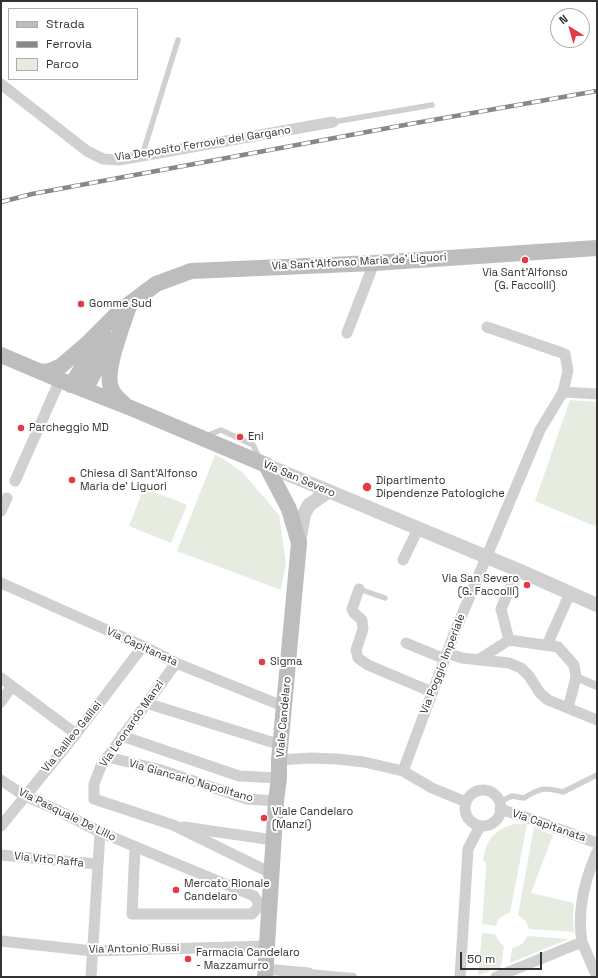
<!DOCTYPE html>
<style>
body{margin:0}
#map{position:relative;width:598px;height:978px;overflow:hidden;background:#fff;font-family:"Space Grotesk",sans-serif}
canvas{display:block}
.frame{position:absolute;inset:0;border:2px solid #333;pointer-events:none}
.legend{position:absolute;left:8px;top:8px;width:130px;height:72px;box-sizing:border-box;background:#fff;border:1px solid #adadad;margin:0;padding:5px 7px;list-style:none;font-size:12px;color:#333}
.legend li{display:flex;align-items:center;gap:8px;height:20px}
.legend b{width:20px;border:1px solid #adadad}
.north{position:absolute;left:550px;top:8px;width:40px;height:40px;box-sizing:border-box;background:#fff;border:1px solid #adadad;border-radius:50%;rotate:323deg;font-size:11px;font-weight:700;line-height:16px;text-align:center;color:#333}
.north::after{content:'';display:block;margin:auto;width:14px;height:18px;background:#e63946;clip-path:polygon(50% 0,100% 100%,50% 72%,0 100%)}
.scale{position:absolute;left:460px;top:952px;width:82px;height:18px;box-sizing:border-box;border:2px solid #333;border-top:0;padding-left:5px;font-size:12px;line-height:14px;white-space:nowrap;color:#333;-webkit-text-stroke:3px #fff;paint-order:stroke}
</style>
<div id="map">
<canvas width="598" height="978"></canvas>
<div class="frame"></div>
<ul class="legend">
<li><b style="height:5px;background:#bdbdbd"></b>Strada</li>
<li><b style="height:5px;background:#888"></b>Ferrovia</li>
<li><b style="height:11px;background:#e6ecdf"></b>Parco</li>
</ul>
<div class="north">N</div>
<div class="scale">50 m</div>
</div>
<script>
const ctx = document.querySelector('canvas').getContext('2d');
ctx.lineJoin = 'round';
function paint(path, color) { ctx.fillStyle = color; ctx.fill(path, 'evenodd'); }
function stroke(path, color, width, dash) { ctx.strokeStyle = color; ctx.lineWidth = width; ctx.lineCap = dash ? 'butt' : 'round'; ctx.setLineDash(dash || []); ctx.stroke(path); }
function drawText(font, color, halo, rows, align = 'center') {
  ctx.font = font + ' "Space Grotesk",sans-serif'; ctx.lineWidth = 4; ctx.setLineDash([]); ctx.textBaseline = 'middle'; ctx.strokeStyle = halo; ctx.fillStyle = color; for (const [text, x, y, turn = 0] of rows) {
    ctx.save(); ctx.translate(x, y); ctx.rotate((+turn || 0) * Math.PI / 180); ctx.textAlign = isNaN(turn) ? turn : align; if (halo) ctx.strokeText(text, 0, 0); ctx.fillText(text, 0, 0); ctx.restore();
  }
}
paint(new Path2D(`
 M570,400L597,402V527L535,501Z
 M215,455L222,458L243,473L279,515L286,563L281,590L177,551Z
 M144,488L187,505L171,543L129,526Z
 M515,824H527L510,913C502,915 498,918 496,926L482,924L486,870V863L483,859C487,839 495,829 515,824Z
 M534,827L553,835L531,893L574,903L573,917L574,932L529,929L526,921L518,915Z
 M482,933L495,934L499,942L504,946L501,967L478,975Z
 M527,936L569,939L510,963L512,948C519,947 525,943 527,936Z`), '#e6ecdf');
stroke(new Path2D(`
 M333,122L432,105
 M142,156L178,40
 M206,436L221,430L253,445L260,459
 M359,589L385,598
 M499,802L512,796L524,798C540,788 545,787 563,792L597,775`), '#d0d0d0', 5.5);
stroke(new Path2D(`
 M576,677L597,686
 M309,973L353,977`), '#d0d0d0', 8);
stroke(new Path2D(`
 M1,84L87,151L103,159L119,160L333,122
 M347,333L374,263
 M563,392L597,394
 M15,481L60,380
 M1,511L7,498
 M403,560L418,529
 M1,583L143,646L176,663L285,707
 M359,589L352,609L354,613L362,620L363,629L356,650L358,658L368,665L432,692
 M509,640L501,609L518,570
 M406,643L445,659
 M547,645L570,593
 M447,653L462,658L509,663L521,668L529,676L540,693L548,700L597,720
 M478,660L509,640L558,647L574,665L576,677L568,708
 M176,663L101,766L94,784V799L173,825L271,873
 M1,678L76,734
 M1,702L12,686
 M146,703L281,745
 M122,736L239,776L279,778
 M107,757L158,769L247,799L276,801
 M279,760L311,758L337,759L364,762L403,771L432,788L466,802
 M403,771L456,629L540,430L563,392L568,371L565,354L487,327
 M1,780L25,796L55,809L100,832L254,896L260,905
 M465 808a18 18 0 1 1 36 0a18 18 0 1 1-36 0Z
 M500,809L534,820L597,843
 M1,826L76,734L143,646
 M184,827L273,840
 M135,847L132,914H252L260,905
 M597,852C585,879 577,912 582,942L597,977
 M1,855L97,864
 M1,941L93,951L267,946
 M265,969L309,973
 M91,977L100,832
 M460,977L468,849L480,826
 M496,977L582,942`), '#d0d0d0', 11);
stroke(new Path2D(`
 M266,465L518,570L597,605
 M299,543L304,514L309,505L329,491`), '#d0d0d0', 14);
stroke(new Path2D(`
 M1,355L60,380L126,406L266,465L289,509L299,543L279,760V778L276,801L265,977
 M41,372L50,371L61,366L89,342L119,312L156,284L191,271L374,263L597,248
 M71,385L100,340
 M85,390L111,340
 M125,405C120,400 113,395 111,388C104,370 124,322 130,303`), '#bdbdbd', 16);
const rail = new Path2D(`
 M1,202L32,194L410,124L597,91`);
stroke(rail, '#888', 4.5);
stroke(rail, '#fff', 3, [9]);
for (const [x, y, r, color] of [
 [525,260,4,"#e63946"],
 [81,304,4,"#e63946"],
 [21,428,4,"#e63946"],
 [240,437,4,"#e63946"],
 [72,480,4,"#e63946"],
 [367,487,5,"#e63946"],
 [527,585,4,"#e63946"],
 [262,662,4,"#e63946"],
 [264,818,4,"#e63946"],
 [176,890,4,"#e63946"],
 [188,959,4,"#e63946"]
]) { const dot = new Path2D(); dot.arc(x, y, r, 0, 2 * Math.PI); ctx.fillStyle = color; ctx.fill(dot); stroke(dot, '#fff', 1.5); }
drawText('11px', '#333', '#fff', [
 ["Via Deposito Ferrovie del Gargano",203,144,-9],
 ["Via Sant'Alfonso Maria de' Liguori",359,262,-3],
 ["Via San Severo",299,479,23],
 ["Via Capitanata",142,647,25],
 ["Via Poggio Imperiale",443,664,-69],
 ["Viale Candelaro",284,717,-85],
 ["Via Leonardo Manzi",132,724,-55],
 ["Via Galileo Galilei",72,737,-51],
 ["Via Giancarlo Napolitano",191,781,16],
 ["Via Pasquale De Lillo",67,815,26],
 ["Via Capitanata",549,826,19],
 ["Via Vito Raffa",49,860,6],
 ["Via Antonio Russi",134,949,-1]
]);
drawText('11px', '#333', '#fff', [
 ["Via Sant'Alfonso",525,273,"center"],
 ["(G. Faccolli)",525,286,"center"],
 ["Gomme Sud",89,304],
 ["Parcheggio MD",29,428],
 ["Eni",248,437],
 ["Chiesa di Sant'Alfonso",80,474],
 ["Maria de' Liguori",80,487],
 ["Dipartimento",376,481],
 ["Dipendenze Patologiche",376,494],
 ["Via San Severo",519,579,"right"],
 ["(G. Faccolli)",519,592,"right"],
 ["Sigma",270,662],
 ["Viale Candelaro",272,812],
 ["(Manzi)",272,825],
 ["Mercato Rionale",184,884],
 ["Candelaro",184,897],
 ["Farmacia Candelaro",196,953],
 ["- Mazzamurro",196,966]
], 'left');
</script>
